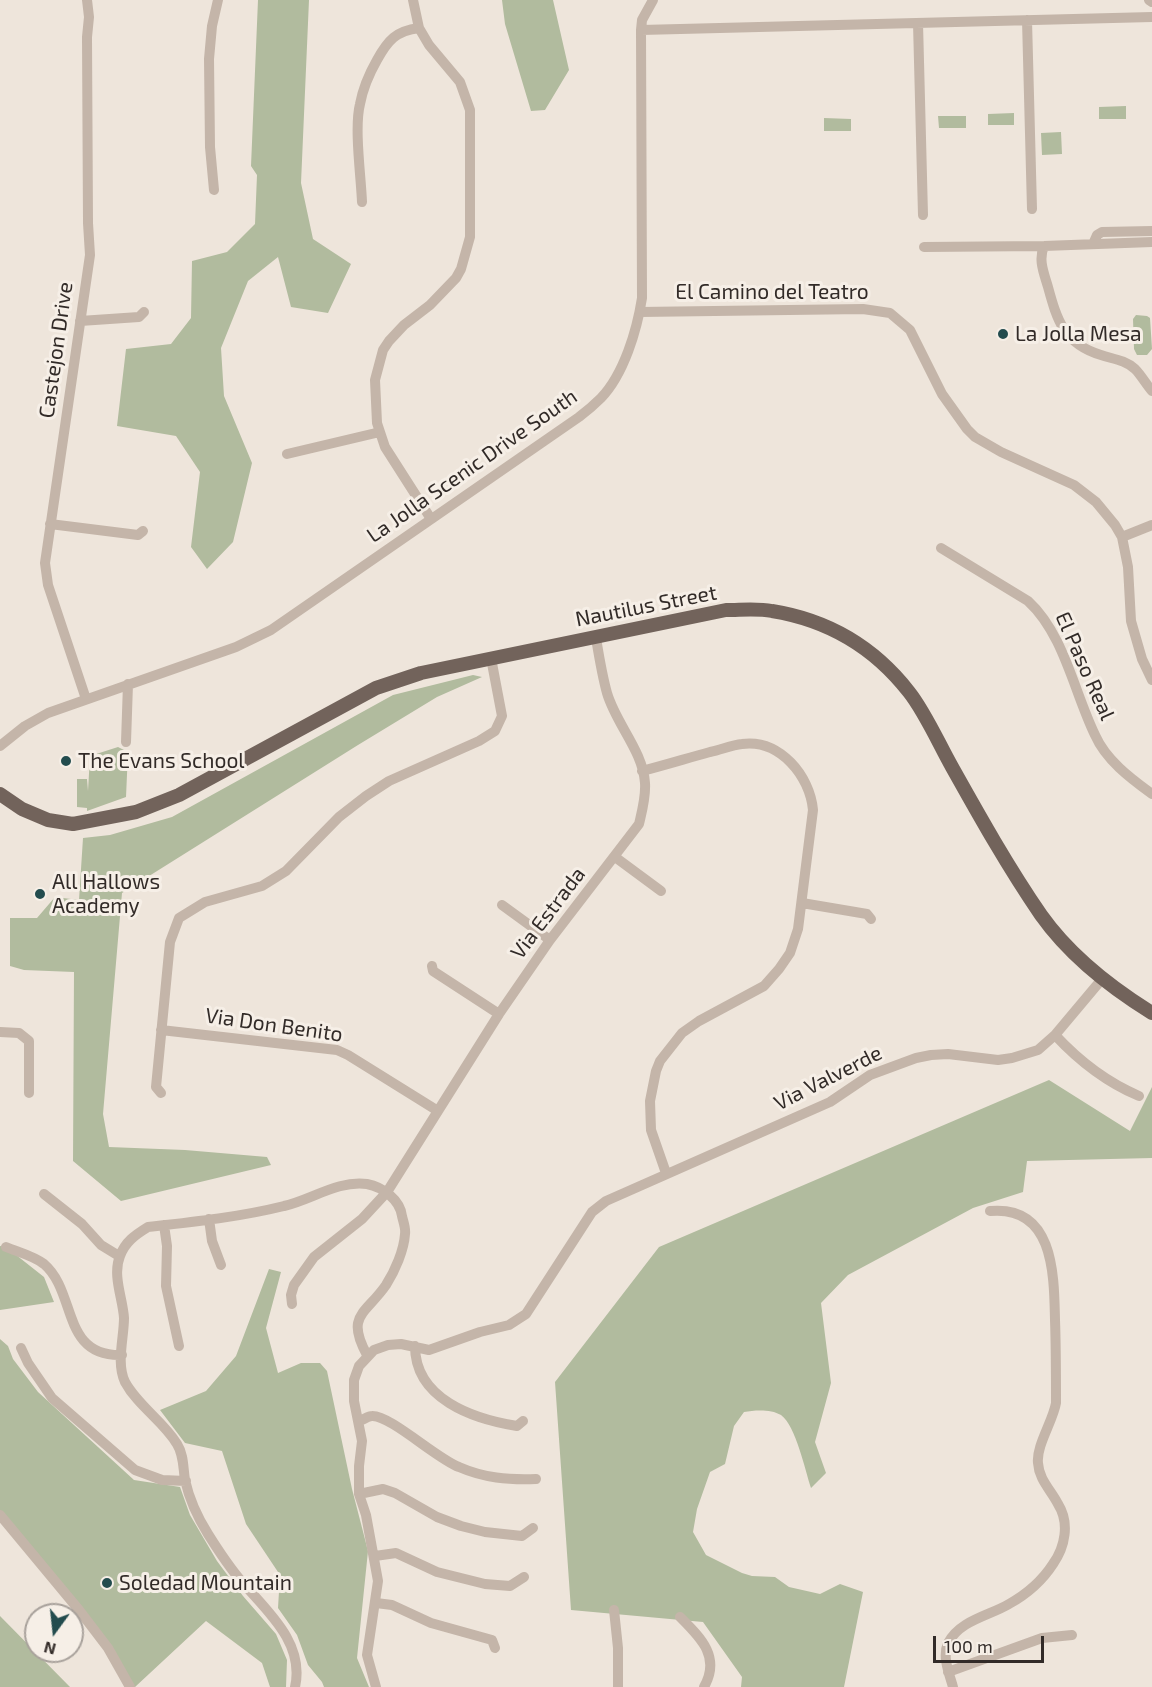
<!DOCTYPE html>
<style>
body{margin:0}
#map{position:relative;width:1152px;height:1687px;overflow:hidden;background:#eee5db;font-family:"Exo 2",sans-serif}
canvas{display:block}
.north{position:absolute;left:24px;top:1603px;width:60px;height:60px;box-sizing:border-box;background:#f6efe7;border:2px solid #a8a19b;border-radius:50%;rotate:195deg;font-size:16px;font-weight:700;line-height:24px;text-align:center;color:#322b28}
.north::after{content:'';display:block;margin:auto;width:21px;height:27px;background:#234c4e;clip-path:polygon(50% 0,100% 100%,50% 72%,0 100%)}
.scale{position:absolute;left:933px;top:1636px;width:111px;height:27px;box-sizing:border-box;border:3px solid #322b28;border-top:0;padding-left:8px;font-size:18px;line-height:21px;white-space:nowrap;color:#322b28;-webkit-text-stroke:4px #f6efe7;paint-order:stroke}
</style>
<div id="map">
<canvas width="1152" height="1687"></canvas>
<div class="north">N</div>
<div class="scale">100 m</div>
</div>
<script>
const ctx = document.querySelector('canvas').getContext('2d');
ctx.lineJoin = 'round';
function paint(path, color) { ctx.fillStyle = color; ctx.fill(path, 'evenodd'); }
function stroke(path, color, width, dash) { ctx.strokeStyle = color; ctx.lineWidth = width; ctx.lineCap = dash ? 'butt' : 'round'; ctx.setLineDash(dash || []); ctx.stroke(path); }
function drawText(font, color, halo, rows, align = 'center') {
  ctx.font = font + ' "Exo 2",sans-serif'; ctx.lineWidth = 6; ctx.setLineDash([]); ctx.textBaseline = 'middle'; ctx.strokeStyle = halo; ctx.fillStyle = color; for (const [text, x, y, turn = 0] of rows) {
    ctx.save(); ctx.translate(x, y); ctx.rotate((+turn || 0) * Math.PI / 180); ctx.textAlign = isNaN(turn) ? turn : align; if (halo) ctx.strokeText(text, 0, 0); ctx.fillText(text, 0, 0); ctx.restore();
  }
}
paint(new Path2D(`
 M258,0H309L301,183L313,239L351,264L328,313L291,307L278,257L248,281L221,348L224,396L252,463L233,542L207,569L191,547L200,472L176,436L117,426L126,349L171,344L191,318L192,261L227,252L255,224L257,175L251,166Z
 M502,0H553L569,70L545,110L531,111L505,24Z
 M1126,106V119H1099V107Z
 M1014,113V125H988V114Z
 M938,116H966V128H939Z
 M824,118L851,119V131H824Z
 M1061,132L1062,154L1042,155L1041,133Z
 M1136,315L1147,316L1150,318L1152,349L1147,355H1137L1134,349L1133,319Z
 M473,675L482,677L437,697L358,745L122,893L103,1114L109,1147L185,1150L267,1157L271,1165L121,1201L73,1161L74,972L24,970L10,966V918H37L55,897L79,900L83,838L110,835L172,817L393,695Z
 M118,747L128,752L126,797L87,811V808L77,807V779H87L88,791L90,756Z
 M1049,1080L1130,1131L1152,1087V1158L1027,1161L1023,1192L973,1208L848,1275L821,1303L831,1383L815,1442L826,1473L811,1488C805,1470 796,1426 781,1415C771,1409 755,1410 744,1412L734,1426L725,1464L710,1472L697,1509L693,1532L706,1555L742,1573L752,1576L775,1577L789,1587L820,1594L840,1584L863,1592L844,1687H741L742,1677L703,1622L571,1610L555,1382L659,1247Z
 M0,1246L6,1247L44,1277L54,1302L0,1310Z
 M269,1269L281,1272L266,1328L278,1373L301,1363H320L327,1371L352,1489L368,1551L357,1658L369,1687H324L322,1682L308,1665L297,1635L278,1608L280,1575L246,1524L222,1451L185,1443L160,1410L206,1391L236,1356Z
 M0,1339L8,1346L13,1359L38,1392L134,1480L180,1487L190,1515L217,1561L243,1596L276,1634L287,1660L286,1687H270L262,1663L206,1621L135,1687H130L104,1643L0,1512Z
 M0,1616L70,1687H0Z`), '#b1bb9e');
stroke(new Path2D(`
 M413,0L419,28L429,45L460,82L470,110V237L461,269L456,278L430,305L404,325L389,341L383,350L375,380L377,423L385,447L431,519
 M1149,0L1152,2
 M1027,20L1032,209
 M918,23L923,215
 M641,30L1152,17
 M214,190L210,147L209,59L212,26L218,0
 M362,202C361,176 354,128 360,104C363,88 369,74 377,60C388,40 396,31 419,28
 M1093,244L1097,235L1102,232L1152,231
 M1044,246C1038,260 1044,273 1048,287C1057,320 1064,344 1101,355C1113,359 1125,360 1135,369C1141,375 1146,384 1152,391
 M924,247L1044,246L1152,242
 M640,312L863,309L890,313L910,330L942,394L967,429L975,437L1001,452L1074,485L1096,502L1115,525L1122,537L1128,567L1131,621L1142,659L1152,680
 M80,321L139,317L144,312
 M287,454L380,432
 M50,524L138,535L143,531
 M1122,537L1152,525
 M941,548L1028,601C1064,634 1074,692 1095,735C1106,760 1130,778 1152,794
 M86,699L48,585L45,563L90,255L88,223L87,37L89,17L87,0
 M126,742L128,684
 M0,746L25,726L48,713L236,647L271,630L579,417C587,411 594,405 601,398C624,374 637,330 642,298L641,30L642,20L653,0
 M642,771C665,765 688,758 710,752C721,750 731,745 742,744C780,739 810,776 813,810L798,929L790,953L779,969L764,986L699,1021L682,1033L660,1061L656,1071L650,1101L651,1130L666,1173
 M615,857L661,891
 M802,903L867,914L871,919
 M502,905L550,940
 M432,966L433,971L499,1014
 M161,1030L337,1050L348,1055L438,1111
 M0,1032L19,1033L29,1041V1093
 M1055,1035C1080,1062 1106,1082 1139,1096
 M161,1093L156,1087L170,942L179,918L205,902L262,886L286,871L339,817L366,796L389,781L479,741L495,731L502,716L491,658
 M44,1194L82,1224L101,1245L119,1256
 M209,1219L212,1241L221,1265
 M164,1225L167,1246L166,1286L179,1346
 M6,1247C18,1252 34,1256 44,1264C77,1292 61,1357 122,1355
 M292,1304L291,1295L294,1285L314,1257L362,1219L387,1192L499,1014L550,940L639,824C642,811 646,797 645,783C643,751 616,724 607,693C602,675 599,656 596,638
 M415,1346C415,1399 473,1419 517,1426L523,1421
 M21,1348L28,1363L52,1398L135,1470L162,1480L186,1481
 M359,1421C363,1420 368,1416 372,1416C390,1415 437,1459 459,1467C484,1478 508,1480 536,1479
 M359,1494L383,1489L395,1493L437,1517L461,1526L485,1532L522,1536L533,1528
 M0,1515L79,1610L108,1648L130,1687
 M375,1556L396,1553L437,1572L485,1584L510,1586L524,1577
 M376,1603L392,1605L431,1623L492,1640L495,1648
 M614,1610L618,1648V1687
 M680,1617C701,1638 721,1657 704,1687
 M948,1672L1042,1638L1072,1635
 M295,1687C305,1643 267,1611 242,1582C230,1568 218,1550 208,1534C198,1518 189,1498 185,1480C183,1468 184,1455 177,1444C163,1421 138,1406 125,1382C116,1363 124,1338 124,1318C123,1299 112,1275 120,1256C125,1242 135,1235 148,1227C193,1222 240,1217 284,1206C311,1200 338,1180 367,1184C383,1187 400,1200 402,1216C403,1221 406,1228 405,1234C404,1250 395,1271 386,1285C366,1314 345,1315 367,1355
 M376,1687L367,1655L378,1581L366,1515L359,1494V1466L362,1441L354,1401V1380L359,1366L374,1350L388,1345L401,1344L429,1350L480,1332L509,1325L526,1314L592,1212L606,1201L830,1102L870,1075L916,1058L931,1055L948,1054L998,1060L1012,1058L1038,1050L1055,1035L1102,979
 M953,1687C949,1673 942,1657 948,1643C960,1620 989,1616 1009,1604C1027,1594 1042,1581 1053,1564C1065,1547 1070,1523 1058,1504C1051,1490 1039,1480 1038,1463C1036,1446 1053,1421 1056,1403C1056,1375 1056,1347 1055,1320C1054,1274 1054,1205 990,1211`), '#c4b5a9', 10);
stroke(new Path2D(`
 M0,794L22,809L48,820L73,824L136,812L179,795L376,688L421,673L726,610C741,610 757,608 772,611C828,620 874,647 909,692C925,712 939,744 952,767C980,817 1008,867 1041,915C1070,956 1110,987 1152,1013`), '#72635b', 14);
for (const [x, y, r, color] of [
 [1003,334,6,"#234c4e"],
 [66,761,6,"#234c4e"],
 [40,894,6,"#234c4e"],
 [107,1583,6,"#234c4e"]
]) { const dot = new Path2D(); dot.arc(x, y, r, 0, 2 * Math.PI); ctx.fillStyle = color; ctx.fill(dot); stroke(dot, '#f6efe7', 2); }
drawText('21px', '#322b28', '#f6efe7', [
 ["El Camino del Teatro",772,292],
 ["Castejon Drive",56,350,-82],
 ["La Jolla Scenic Drive South",472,466,-35],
 ["Nautilus Street",646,606,-11],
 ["El Paso Real",1085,666,66],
 ["Via Estrada",548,913,-53],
 ["Via Don Benito",274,1025,8],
 ["Via Valverde",828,1078,-27]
]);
drawText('21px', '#322b28', '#f6efe7', [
 ["La Jolla Mesa",1015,334],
 ["The Evans School",78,761],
 ["All Hallows",52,882],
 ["Academy",52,906],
 ["Soledad Mountain",119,1583]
], 'left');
</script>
